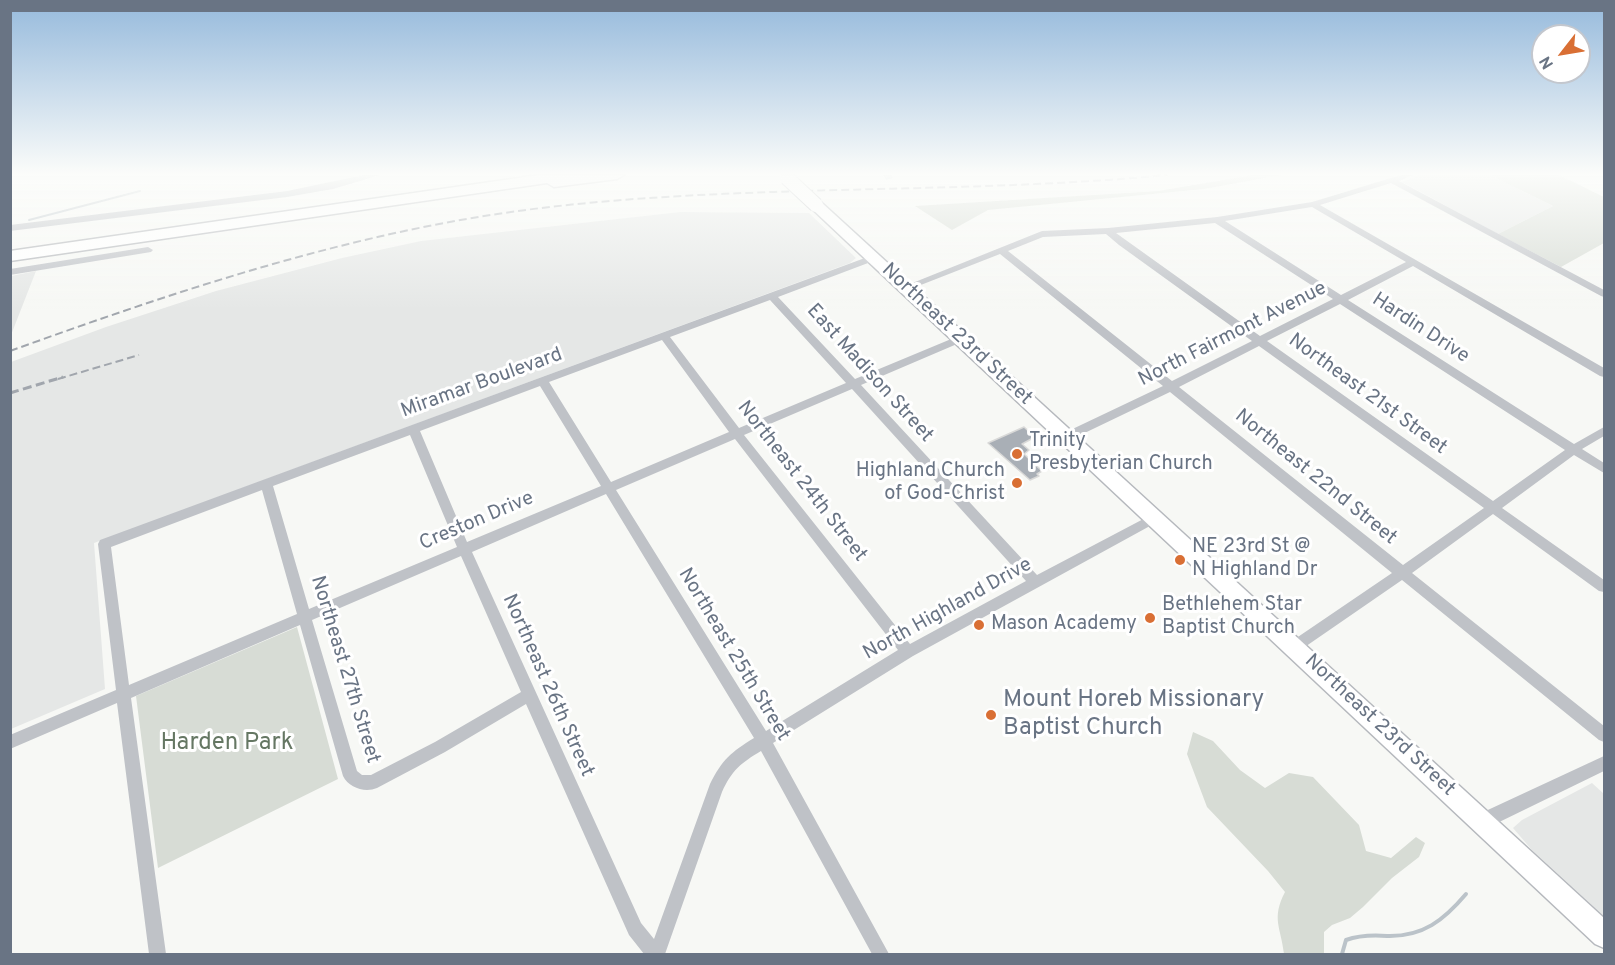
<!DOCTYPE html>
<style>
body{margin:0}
#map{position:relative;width:1615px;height:965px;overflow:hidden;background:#f7f8f5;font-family:Overpass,sans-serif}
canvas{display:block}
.frame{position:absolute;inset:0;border:12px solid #697484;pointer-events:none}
.north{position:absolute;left:1531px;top:24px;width:60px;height:60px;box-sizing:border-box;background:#fff;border:2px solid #c3c7ce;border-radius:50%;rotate:239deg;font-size:16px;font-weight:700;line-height:24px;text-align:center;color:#697484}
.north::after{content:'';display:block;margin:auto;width:21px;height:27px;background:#d96f34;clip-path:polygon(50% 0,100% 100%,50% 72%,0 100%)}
</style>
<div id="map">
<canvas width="1615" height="965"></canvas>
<div class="frame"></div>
<div class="north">N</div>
</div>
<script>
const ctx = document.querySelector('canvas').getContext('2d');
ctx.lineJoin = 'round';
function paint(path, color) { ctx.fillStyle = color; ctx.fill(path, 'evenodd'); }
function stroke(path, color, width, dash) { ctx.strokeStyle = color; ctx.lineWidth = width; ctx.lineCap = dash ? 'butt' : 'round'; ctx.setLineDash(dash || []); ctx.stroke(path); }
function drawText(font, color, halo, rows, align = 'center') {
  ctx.font = font + ' Overpass,sans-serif'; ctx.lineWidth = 6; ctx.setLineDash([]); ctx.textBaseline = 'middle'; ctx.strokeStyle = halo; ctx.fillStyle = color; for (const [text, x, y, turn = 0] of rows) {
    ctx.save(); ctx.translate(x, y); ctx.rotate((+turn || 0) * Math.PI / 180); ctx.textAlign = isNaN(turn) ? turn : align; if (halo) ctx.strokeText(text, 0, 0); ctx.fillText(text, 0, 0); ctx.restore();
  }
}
paint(new Path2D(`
 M1420,175H1490L1553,206L1498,234L1402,182Z
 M680,212L809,213L856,258L850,263L94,543L105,689L11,729V362L106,327L216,291L342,258L421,241Z
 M36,271L11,335V276Z
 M1592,783L1604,794V916L1532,850L1513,828L1522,820Z`), '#e5e7e6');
paint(new Path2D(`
 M1254,175H1281L1204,189L988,210L952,230L915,206L1158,191Z
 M1490,175H1559L1604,197V243L1561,267L1498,234L1553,206Z
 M297,627L338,779L158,868L136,696Z
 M1193,732L1213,741L1240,770L1265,788L1289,773L1313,777L1359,825L1366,851L1391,858L1416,837L1425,843L1419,857L1392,878L1363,907L1350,918L1332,925L1324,932V954H1284C1281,927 1271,919 1285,892L1268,871L1207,807L1187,754Z`), '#d7dcd5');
stroke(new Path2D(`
 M29,220L140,191`), '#bbc3c9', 2);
stroke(new Path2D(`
 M1342,954L1346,940C1360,935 1373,935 1387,936C1423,937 1444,920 1466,894`), '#bbc3c9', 4);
const building = new Path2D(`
 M1024,427L1035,437L1022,444L1029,450L1024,454L1042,471L1037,474L1039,476L1030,480L988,443Z`);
paint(building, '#a9afb6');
stroke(building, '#d9d9d8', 1.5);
const primary = new Path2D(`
 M816,201L821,202L1604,918V948L1595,944L811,208L809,205Z`);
const motorway = new Path2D(`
 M539,175H624L617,179L554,187L547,183L10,261V251Z`);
stroke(primary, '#b5b8bd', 3);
stroke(motorway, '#b3b6ba', 3);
paint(new Path2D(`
 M883,175H891L893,178L886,180Z
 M1401,175H1413L1399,181L1604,290V297L1601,296L1391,183L1320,205L1604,368V377L1600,376L1413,266L1348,300L1574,444L1604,427V436L1582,449L1604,463V473L1574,455L1502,508L1604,580V592L1599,591L1493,514L1412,573L1604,726V742L1599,740L1402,580L1299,651L1294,653L1289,651L1287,647L1289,643L1392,573L1170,392L1070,440H1062L1060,437L1062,434L1163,386L1000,254L908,290L905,291L900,288L1042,231L1108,228L1217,217L1312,202ZM1312,207L1406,262L1341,295L1225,221ZM1215,223L1333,299L1260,336L1116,233ZM1106,234L1119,245L1252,341L1172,381L1008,251L1043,237ZM1340,304L1565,450L1493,501L1267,341ZM1259,346L1484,508L1403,565L1179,387Z
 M148,247L153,250L151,252L10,275V269Z
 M873,255L878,258L876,260L778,297L855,379L956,337H964L965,339L964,341L861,385L1037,575L1151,515H1159L1161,518L1159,521L913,656L773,743L889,954H872L761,751C741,763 732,770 722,792L665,954H644L629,935L526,704L445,752L377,788C365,793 349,788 343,776L300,625L131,698L166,954H149L117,703L10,749V735L116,690L98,544L100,540ZM770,300L846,383L739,428L670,337ZM662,340L729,432L611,482L549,382ZM540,386L601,486L467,542L420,431ZM852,389L1026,581L910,644L744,435ZM410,435L457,547L309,609L273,486ZM735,439L898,650L766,731L616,490ZM262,490L297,614L129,685L111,547ZM606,494L754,738C731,752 722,760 710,784L654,939L641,923L472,552ZM461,556L521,692L435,742L371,775H362L357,771L312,620Z
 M1604,756V771L1489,827L1483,829L1477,827L1475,821L1477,815Z`), '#bfc2c7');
paint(new Path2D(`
 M364,175H380L333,189L287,197L10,231V225L287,191Z`), '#bfc2c7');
paint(primary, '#fff');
paint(motorway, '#fff');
stroke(new Path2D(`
 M10,351C182,289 358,230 541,208C749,183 959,195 1167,175
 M58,379L139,355`), '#a1a6ad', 2, [8, 4]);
stroke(new Path2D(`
 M10,393L63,377`), '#a1a6ad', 3, [9, 4.5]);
const primaryBridge = new Path2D(`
 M787,178L816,205`);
stroke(primaryBridge, '#b5b8bd', 16, []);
stroke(primaryBridge, '#fff', 14);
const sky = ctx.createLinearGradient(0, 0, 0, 310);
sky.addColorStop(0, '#96badc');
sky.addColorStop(0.56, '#fbfcfa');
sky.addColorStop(1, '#fbfcfa00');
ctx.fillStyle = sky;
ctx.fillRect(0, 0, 1615, 310);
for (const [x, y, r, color] of [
 [1017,454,6,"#d96f34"],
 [1017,483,6,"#d96f34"],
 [1180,560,6,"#d96f34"],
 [1150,618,6,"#d96f34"],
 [979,625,6,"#d96f34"],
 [991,715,6,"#d96f34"]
]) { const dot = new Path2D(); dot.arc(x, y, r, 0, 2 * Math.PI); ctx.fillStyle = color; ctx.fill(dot); stroke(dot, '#fff', 2); }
drawText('20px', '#697484', '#fff', [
 ["Hardin Drive",1420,329,33],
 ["Northeast 23rd Street",956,335,43],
 ["North Fairmont Avenue",1233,335,-27],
 ["East Madison Street",869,374,48],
 ["Miramar Boulevard",482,384,-20],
 ["Northeast 21st Street",1367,395,36],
 ["Northeast 22nd Street",1315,478,39],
 ["Northeast 24th Street",801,482,52],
 ["Creston Drive",477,522,-23],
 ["North Highland Drive",948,610,-29],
 ["Northeast 25th Street",733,655,59],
 ["Northeast 27th Street",344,670,73],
 ["Northeast 26th Street",547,686,66],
 ["Northeast 23rd Street",1379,726,43]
]);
drawText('20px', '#697484', '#fff', [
 ["Trinity",1029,442],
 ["Presbyterian Church",1029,465],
 ["Highland Church",1005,472,"right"],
 ["of God-Christ",1005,495,"right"],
 ["NE 23rd St @",1192,548],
 ["N Highland Dr",1192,571],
 ["Bethlehem Star",1162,606],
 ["Baptist Church",1162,629],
 ["Mason Academy",991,625]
], 'left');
drawText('24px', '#697484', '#fff', [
 ["Mount Horeb Missionary",1003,701],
 ["Baptist Church",1003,729]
], 'left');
drawText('24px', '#657763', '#fff', [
 ["Harden Park",227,744]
]);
</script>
